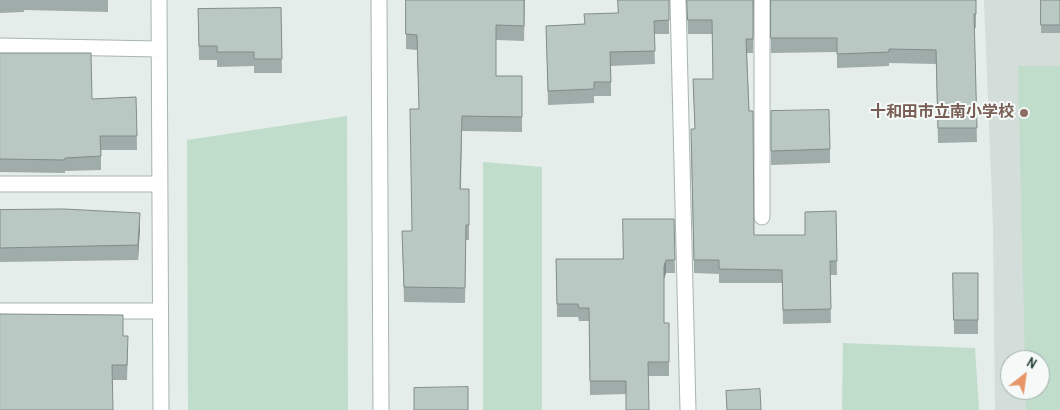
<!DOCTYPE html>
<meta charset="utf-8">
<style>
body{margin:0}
#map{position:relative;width:1060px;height:410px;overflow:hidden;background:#e5edea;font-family:"Archivo Narrow",sans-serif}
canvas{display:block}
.north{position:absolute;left:1000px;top:350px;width:50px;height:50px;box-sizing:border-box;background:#f5faf8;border:1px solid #a2afac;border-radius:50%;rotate:30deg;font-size:14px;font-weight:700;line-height:20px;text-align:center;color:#253e3a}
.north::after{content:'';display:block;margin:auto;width:18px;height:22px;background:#e89568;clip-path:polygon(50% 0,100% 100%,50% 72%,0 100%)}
</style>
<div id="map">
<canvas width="1060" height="410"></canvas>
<div class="north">N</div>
</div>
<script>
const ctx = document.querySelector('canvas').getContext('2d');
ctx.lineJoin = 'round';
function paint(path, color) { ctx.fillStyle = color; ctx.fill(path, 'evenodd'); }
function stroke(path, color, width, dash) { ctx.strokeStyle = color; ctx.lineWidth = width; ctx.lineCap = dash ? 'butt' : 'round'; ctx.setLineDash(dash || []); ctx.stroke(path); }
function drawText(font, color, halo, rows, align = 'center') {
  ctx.font = font + ' "Archivo Narrow","Noto Sans JP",sans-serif'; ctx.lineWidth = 4; ctx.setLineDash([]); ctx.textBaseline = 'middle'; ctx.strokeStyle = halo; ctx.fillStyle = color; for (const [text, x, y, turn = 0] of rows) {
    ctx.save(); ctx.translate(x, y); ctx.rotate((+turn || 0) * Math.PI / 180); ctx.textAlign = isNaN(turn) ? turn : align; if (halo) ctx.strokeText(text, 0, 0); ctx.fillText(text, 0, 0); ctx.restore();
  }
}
paint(new Path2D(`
 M984,0H1060V410H995L993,225ZM1010,360H1040V390H1010Z`), '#d3ddd9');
paint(new Path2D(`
 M1018,66H1060V410H1026L1025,390H1040V360H1025Z
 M347,116L348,410H188L187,140Z
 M483,162L542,167V410H483Z
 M843,343L975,348L979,410H842Z`), '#c0dcca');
const street = new Path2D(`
 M159,0L161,410
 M379,0L381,410
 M678,0L688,410
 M0,46L159,49
 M0,184H159
 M762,217V0
 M0,311H159`);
stroke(street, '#a8b5b2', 17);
stroke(street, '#fff', 15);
paint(new Path2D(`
 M0,0H108V12L24,10V12L0,13Z
 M406,0H525L524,41L496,40V76H522V132L462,131L461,189L469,225V240H466L465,303L404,302L402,231H412L419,109L417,50L406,49Z
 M618,0H669V34H654L655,64L611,66V96H594V103L548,105L546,26L584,24L618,13Z
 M687,0H754L753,53H747L754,235H805L836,211L837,275H830L831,323L783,324L782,283H719V274L694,273L691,143L695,129L693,79H713L712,34H688Z
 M771,0H976V28H974L977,142L938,143L936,64L889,63V66L837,68V52L771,53Z
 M1041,0H1060V33H1041Z
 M281,8L282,73H254V66L217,67V60H199L198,9Z
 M0,53L92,99L136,97L137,150H101V170L65,171V173L0,172Z
 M771,111L830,149V163L771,165Z
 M0,210L140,227L138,260L0,262Z
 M674,219L675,273H666L664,279V323H669V376H649L626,394L590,395L589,321H579L578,317H557L556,259H623Z
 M953,273H978V334H954Z
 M123,336L128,352L127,380H112L0,410Z`), '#a0aca9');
paint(new Path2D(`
 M140,213V227L138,260V245Z
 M666,260V273L664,279V266Z`), '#828c89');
const building = new Path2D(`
 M406,0H524V26L496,25V76H522V117L462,116L460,189H469V225H466L465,288L404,287L402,231H412L410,109H419L417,35L406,34Z
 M618,0H669V20L654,21L655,51L610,52L611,82H594V89L548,91L546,26L585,24L584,14L618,13Z
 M687,0H753V39H746L749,111H753L754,235H805V212L836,211L837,261H830L831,309L783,310L782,270L719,269V260H694L691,129H695L693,79H713L712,20H688Z
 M771,0H976V14H974L977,128H938L936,50L889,49V52L837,54V38H771Z
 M1041,0H1060V25H1041Z
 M281,8L282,59H254V52H217V46H199L198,9Z
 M0,53H91L92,99L136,97L137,136H100L101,156L65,158V160L0,159Z
 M829,110L830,149L771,151V111Z
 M64,209L140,213L138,245L0,248V210Z
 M623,219H674L675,260H666L664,266V323H669V362H648L649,410H626V381H590L589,308H579L578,304H557L556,259H623Z
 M953,273H978V320H954Z
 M0,314L123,315V336H128L127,365H112L113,410H0Z
 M468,387V410H414V388Z
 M760,389L761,410H727L726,391Z`);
paint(building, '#bac8c4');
stroke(building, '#828c89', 1);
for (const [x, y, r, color] of [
 [1024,113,5,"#8d6e63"]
]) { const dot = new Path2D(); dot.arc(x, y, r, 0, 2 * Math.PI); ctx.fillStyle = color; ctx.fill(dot); stroke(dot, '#f5faf8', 2); }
drawText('bold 16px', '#785e54', '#f5faf8', [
 ["十和田市立南小学校",1014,113]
], 'right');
</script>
